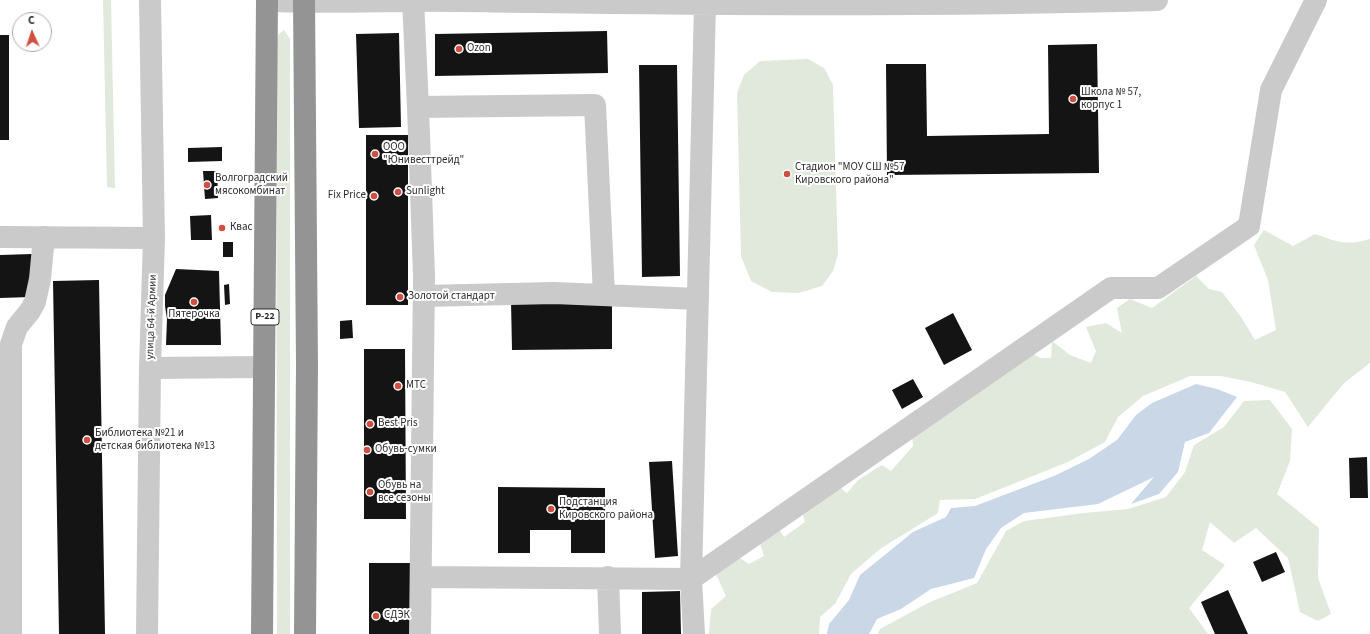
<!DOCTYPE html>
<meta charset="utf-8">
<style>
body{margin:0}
#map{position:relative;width:1370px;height:634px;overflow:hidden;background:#fff;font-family:"Source Sans 3",sans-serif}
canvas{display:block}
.north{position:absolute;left:12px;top:12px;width:40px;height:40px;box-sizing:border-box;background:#fff;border:1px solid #ababab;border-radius:50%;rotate:357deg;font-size:11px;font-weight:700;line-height:16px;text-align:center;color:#2d2d2d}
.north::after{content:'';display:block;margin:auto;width:14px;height:18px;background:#d04f42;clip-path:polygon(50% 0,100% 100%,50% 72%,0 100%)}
</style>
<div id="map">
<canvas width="1370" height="634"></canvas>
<div class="north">С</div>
</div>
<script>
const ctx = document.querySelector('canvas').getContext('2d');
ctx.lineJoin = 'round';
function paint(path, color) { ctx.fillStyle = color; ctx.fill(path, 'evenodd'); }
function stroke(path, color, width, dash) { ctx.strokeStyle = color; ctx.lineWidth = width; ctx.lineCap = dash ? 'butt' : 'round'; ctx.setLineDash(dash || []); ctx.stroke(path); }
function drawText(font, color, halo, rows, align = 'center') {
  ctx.font = font + ' "Source Sans 3",sans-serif'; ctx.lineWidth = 4; ctx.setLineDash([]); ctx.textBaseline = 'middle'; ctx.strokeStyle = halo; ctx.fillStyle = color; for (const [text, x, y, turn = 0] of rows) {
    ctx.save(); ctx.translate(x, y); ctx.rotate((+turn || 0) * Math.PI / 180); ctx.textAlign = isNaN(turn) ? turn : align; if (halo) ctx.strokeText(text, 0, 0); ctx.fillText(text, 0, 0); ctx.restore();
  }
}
paint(new Path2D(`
 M103,0H111L115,188L107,187Z
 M284,30L290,39V634H277L276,44L278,35Z
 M808,59L824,68L833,85L838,254L833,271L822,286L799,293L772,292L751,281L741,256L737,93L744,75L760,61Z
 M1264,230L1293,246L1315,234C1338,242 1346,246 1370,239V363L1344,383L1308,427L1285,392L1251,382L1221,376H1190L1143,396L1118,417L1105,442L1068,462L975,499L940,500L938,513L880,549L851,574L835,604L820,617L819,634H709L711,609L726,596L714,570L737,556L749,564L764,556L759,540L779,529L784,537L805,522L801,508L838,486L847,493L858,480L882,465L891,471L913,446L912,433L1032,353L1040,358H1051L1052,341L1070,355L1091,363L1096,351L1086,327L1106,323L1122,333L1117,308L1130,299L1152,308L1196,276L1209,289L1222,292L1241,317L1255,340L1276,330L1268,280L1254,245Z
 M1270,400L1292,429L1290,461L1277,494L1319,528L1318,578L1331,614L1318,621L1300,612L1288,558L1256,528L1234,543L1210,522L1202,550L1225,565L1189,608L1208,634H878L880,629L928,603L977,583L1006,531L1024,521L1084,513L1128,509L1166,497L1185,472L1194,445L1224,427L1244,401Z`), '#e1e9dc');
paint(new Path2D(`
 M1196,384L1217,389L1237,397L1209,433L1185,442L1178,472L1159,494L1131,504L1154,477L1098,504L1024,513L1001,528L986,549L974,578L931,589L901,609L877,619L869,634H827L829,624L849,600L860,575L913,532L946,517L951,508L975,506L1054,476L1089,459L1117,440L1136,415L1152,403Z`), '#cad7e7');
paint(new Path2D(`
 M607,31L608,73L435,76V34Z
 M399,33L401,127L359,128L356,34Z
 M0,35H9V140H0Z
 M1097,44L1099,173L887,175L886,64H926L927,136L1049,134L1048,45Z
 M639,65H677L680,276L642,277Z
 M366,135H408V305H366Z
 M222,147V161L188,162V148Z
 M203,171H217L218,198L205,199Z
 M211,215L212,240H191L190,216Z
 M223,242H233V257H223Z
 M32,254L31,297L0,298V255Z
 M176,269L219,271L221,345H166L167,319L165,306V295Z
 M99,280L105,634H59L53,281Z
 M229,284L230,304L225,305L224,285Z
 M612,300V349L512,350L511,301Z
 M953,313L972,350L944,365L925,328Z
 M352,320L353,338L340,339V321Z
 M364,349H405L406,519H364Z
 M913,379L923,397L902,409L892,390Z
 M1367,457L1368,498H1350L1349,458Z
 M672,461L678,556L655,558L649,462Z
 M498,487L605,488V553H571V530H530V553H498Z
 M1276,552L1285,572L1262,582L1253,562Z
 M369,563H410V634H369Z
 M1228,590L1248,634H1215L1201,602Z
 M680,591L681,634H642V592Z`), '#141414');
stroke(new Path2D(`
 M413,0L418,107L424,276L420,634
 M267,1C315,3 363,1 410,1C452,0 494,2 535,2C742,5 950,6 1157,0
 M418,107L595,105L604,295
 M0,237L154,238
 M423,296L554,293L698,299
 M150,368L264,367
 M421,577L691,579L1111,288H1158L1249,226L1271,90L1316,0
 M608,577L610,634
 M11,634V344L17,327L30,311L35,302L40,279L44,237
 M147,634L150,368L154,238L150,0
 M694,634L691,579L705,4`), '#cacaca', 22);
stroke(new Path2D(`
 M304,0L307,365L305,634
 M262,634L267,0`), '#949494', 22);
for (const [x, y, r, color] of [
 [459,49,4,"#d04f42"],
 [1073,99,4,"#d04f42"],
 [375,154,4,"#d04f42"],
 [787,174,4,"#d04f42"],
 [207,185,4,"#d04f42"],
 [398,192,4,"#d04f42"],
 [374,196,4,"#d04f42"],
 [222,228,4,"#d04f42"],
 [400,297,4,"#d04f42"],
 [194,302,4,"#d04f42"],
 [398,386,4,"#d04f42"],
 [370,424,4,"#d04f42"],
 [87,440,4,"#d04f42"],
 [367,450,4,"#d04f42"],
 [370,492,4,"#d04f42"],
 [551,509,4,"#d04f42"],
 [376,616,4,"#d04f42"]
]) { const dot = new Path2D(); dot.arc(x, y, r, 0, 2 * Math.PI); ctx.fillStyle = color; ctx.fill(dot); stroke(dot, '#fff', 1.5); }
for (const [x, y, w] of [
 [265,317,28]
]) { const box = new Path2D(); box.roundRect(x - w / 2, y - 8, w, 16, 3); ctx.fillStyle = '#fff'; ctx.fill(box); stroke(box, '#2d2d2d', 1); }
drawText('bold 10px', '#2d2d2d', null, [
 ["Р-22",265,317]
]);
drawText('11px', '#2d2d2d', '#fff', [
 ["Ozon",467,49],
 ["Школа № 57,",1081,93],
 ["корпус 1",1081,106],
 ["ООО",383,148],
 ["\"Юнивесттрейд\"",383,161],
 ["Стадион \"МОУ СШ №57",795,168],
 ["Кировского района\"",795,181],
 ["Волгоградский",215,179],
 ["мясокомбинат",215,192],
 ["Sunlight",406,192],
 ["Fix Price",366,196,"right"],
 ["Квас",230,228],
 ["Золотой стандарт",408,297],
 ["Пятерочка",194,315,"center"],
 ["МТС",406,386],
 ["Best Pris",378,424],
 ["Библиотека №21 и",95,434],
 ["детская библиотека №13",95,447],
 ["Обувь-сумки",375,450],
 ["Обувь на",378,486],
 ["все сезоны",378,499],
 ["Подстанция",559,503],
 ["Кировского района",559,516],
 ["СДЭК",384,616]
], 'left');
drawText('11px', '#2d2d2d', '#fff', [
 ["улица 64-й Армии",152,317,-88]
]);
</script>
